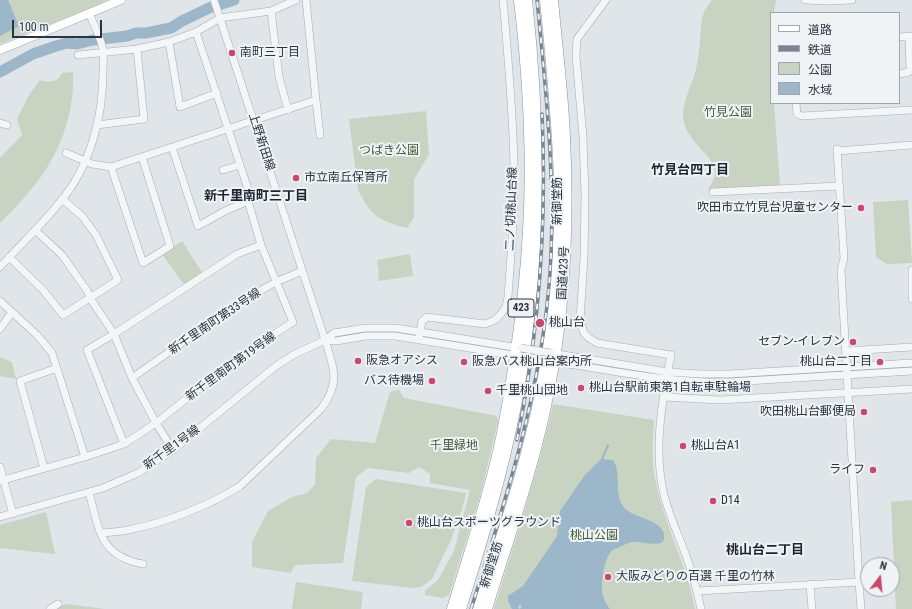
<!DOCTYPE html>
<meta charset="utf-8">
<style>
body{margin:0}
#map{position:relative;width:912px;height:609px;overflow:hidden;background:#e0e5e9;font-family:"Roboto Condensed","Noto Sans JP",sans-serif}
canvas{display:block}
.legend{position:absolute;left:770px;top:12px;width:130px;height:92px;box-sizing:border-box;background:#eff3f6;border:1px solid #a0a7ad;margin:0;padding:5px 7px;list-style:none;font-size:12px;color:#293440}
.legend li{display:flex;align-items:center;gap:8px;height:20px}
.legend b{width:20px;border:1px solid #a0a7ad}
.north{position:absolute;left:860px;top:557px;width:40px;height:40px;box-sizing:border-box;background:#eff3f6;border:1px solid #a0a7ad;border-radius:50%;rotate:16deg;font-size:11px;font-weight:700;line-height:16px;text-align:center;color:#293440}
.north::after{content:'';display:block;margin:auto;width:14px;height:18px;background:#cd466d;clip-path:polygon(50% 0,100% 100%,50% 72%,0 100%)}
.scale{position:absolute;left:12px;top:20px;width:90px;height:18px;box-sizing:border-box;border:2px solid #293440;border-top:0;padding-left:5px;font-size:12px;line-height:14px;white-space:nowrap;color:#293440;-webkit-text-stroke:3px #eff3f6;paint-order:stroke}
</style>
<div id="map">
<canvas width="912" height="609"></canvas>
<ul class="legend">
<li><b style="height:5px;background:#fff"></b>道路</li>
<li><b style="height:5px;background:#798692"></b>鉄道</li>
<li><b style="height:11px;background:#c8d3c1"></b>公園</li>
<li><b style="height:11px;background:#9bb7c9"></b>水域</li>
</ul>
<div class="north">N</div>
<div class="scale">100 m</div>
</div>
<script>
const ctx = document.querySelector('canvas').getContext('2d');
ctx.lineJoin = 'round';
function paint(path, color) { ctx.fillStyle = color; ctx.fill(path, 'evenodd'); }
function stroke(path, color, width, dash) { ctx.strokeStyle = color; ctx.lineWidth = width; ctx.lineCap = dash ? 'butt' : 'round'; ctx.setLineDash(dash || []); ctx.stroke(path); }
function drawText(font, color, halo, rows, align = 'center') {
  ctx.font = font + ' "Roboto Condensed","Noto Sans JP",sans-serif'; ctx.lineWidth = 4; ctx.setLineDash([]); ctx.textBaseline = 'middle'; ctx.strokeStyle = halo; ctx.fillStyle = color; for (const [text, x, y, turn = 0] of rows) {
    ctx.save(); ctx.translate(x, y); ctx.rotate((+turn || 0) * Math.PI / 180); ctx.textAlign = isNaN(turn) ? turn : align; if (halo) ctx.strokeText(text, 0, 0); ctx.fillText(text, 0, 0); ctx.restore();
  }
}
paint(new Path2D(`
 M0,0H108L93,7L0,44Z
 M712,0H776L774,13H771L770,43L771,103H774L780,186L708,190C711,184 716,177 715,170C714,157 688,142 684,122C680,103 692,87 696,69C700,52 700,34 702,17L705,10Z
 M73,72C75,116 58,159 29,192C20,203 10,213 0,223V158L22,135L17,119L29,95L40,80L47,82L57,80L62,73Z
 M426,111L429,154L414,180V217L407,228C378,220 372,217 358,190L349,119Z
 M908,200L912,263L887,264L876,257L873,202Z
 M182,241L203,274L185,286L162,254Z
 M410,254L413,276L379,281L378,278L379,275L377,260Z
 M360,331H394L411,334L410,335C388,332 366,332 344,336L343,335Z
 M430,337L501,348V349L432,339L430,338Z
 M0,357L12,362L16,379L0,376Z
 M781,374L783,375L782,376C747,378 712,381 678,377Z
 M399,390L404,398L497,416L498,421L481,493L449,595L443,598L425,595V591L438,580L454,551L470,490L430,483V474L419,467L409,473L368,468L356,477L343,563L295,565L291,573L252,567V542L268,511L292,497L307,493L315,484L316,458L331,439L375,443L390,392Z
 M553,404L654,420C653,439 651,459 655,478C663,523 687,564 695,609H494C515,541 538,473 553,404Z
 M376,479L466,493L463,506L451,540L432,579L421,587L411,588L352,581L366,487Z
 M912,500V609H896L891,502Z
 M46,512L55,554L0,548V525Z
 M296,582L363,592L361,609H292Z
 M66,604L105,609H55Z`), '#c8d3c1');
paint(new Path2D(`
 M0,0H8L19,26L0,36Z
 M601,459L613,460C623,475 611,498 628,511C637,518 668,522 664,539C662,548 641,541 633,542C627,543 619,547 613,550C604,555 600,586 603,596C604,601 607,605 610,609H520L522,606L520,605L518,606L519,609H512L508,601V596L523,586L557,536L560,511L585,475Z`), '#9bb7c9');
stroke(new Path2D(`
 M602,459L608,445`), '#9bb7c9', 2);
stroke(new Path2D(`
 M0,72L33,54L56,46L67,43L77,44L93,40L127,36L136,33H146L171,28L182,21L209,8L234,0`), '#9bb7c9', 11);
const minor = new Path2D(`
 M606,0L577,39L576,56L583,137L585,195L584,259L580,320L584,333L589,338L597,343L671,355C662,401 653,450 664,495C669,515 678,534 685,553C692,571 697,590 701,609
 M805,0L828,1L852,0
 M271,11L279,77L288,110
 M899,37L912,36
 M169,42L180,107L217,93
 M78,55L137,49L169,42L196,32L220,18L271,11L296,0
 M899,74L909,72L910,70L909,37
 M316,100L320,135
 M796,103L797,114L802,116L912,110
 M0,123L7,125
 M97,125L144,119L137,49
 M172,147L198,226L225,211L248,201
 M837,151L912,145
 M66,153L92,164L111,167L316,100L306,0
 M111,167L143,263L170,246L142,157
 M223,170L240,165
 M713,192L839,186
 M35,230L62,255L88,292L90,298L114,334L132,378L156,423L173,450
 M9,257L43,290L63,315L118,280L96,235L82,216L62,199
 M0,267C20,245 42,225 60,202C90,167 103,117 103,72C103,65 104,57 103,50C101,38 94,25 89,13
 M912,270V299
 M0,301L37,335L52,353L85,457
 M0,329L12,312
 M419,339L422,321L427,317L485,324L495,320L501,314L506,307L508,297C511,254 515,210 514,167C513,111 508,55 503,0
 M325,340L336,341L366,336H395L519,356
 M846,351L912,347
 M551,353L668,372L701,374H729L912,363
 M550,361C611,370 666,383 729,382L912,371
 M132,378L240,302L276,282L302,271
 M664,397L720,400L912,389
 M124,444L87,350L114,334L237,254L261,245
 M0,467L13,514
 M44,468L20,381L57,368
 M0,481L85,457L124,444L156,423L237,358L293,322L261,245L248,201L250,195L196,32
 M89,492C99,529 99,556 143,564
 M0,517L103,488L138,473L173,450L276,366L293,355L325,340L334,333L365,328H396L519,348
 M101,533C110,532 119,532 128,530C164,523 209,506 240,486L321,409C341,383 334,368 325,340L214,0
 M859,582L861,609
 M810,584L812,609
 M698,591L859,582L841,270L844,258L837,149
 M50,609L58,604`);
const major = new Path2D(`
 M0,50L121,0`);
const highway = new Path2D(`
 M452,609C469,551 490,493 502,433C521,334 533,234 529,133C528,89 524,44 519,0
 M461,609C479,553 496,496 509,439C542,295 543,146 527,0
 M478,609C501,536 527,463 541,388C554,319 560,250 559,180C557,120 551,60 545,0
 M487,609C509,537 535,466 549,391C566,307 569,222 565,136C563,91 557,45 553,0`);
stroke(minor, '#a5acb3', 8);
stroke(major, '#9fabb4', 9);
stroke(highway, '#87949f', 11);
stroke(minor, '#f3f5f7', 7);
stroke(major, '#fff', 8);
stroke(highway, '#fff', 10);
const rail = new Path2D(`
 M517,440C539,333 547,222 542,114
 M471,609C506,499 542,389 550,273C556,182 546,91 537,0`);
stroke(rail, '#798692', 3.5);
stroke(rail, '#eff3f6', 2, [6]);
const minorBridge = new Path2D(`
 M521,348L551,353
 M520,356L550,361`);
stroke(minorBridge, '#a5acb3', 8, []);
stroke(minorBridge, '#f3f5f7', 7);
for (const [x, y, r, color] of [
 [232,53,4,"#cd466d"],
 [296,178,4,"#cd466d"],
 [861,208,4,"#cd466d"],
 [540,323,5,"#cd466d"],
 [853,342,4,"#cd466d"],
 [358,361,4,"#cd466d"],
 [464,362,4,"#cd466d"],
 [880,362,4,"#cd466d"],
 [432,381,4,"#cd466d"],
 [581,388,4,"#cd466d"],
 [488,391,4,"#cd466d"],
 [864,412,4,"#cd466d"],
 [683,446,4,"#cd466d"],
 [873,470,4,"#cd466d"],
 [713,501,4,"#cd466d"],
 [409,523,4,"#cd466d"],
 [608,577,4,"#cd466d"]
]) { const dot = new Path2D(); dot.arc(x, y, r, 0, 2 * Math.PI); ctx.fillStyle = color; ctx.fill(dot); stroke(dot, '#eff3f6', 1.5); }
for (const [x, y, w] of [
 [521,308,26]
]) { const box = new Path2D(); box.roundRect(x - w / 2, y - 9, w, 18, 3); ctx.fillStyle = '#eff3f6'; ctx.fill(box); stroke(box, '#293440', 1); }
drawText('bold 11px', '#293440', null, [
 ["423",521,308]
]);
drawText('12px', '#293440', '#eff3f6', [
 ["南町三丁目",240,53],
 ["市立南丘保育所",304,178],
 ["吹田市立竹見台児童センター",853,208,"right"],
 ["桃山台",549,323],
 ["セブン-イレブン",845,342,"right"],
 ["阪急オアシス",366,361],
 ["阪急バス桃山台案内所",472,362],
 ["桃山台二丁目",872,362,"right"],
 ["バス待機場",424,381,"right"],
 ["桃山台駅前東第1自転車駐輪場",589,388],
 ["千里桃山団地",496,391],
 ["吹田桃山台郵便局",856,412,"right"],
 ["桃山台A1",691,446],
 ["ライフ",865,470,"right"],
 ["D14",721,501],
 ["桃山台スポーツグラウンド",417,523],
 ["大阪みどりの百選 千里の竹林",616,577]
], 'left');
drawText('12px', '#425c36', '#eff3f6', [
 ["竹見公園",728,113],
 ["つばき公園",389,151],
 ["千里緑地",454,446],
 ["桃山公園",594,536]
]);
drawText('12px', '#293440', '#eff3f6', [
 ["上野新田線",261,142,72],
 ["新御堂筋",558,201,-90],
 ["二ノ切桃山台線",512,209,-88],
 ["国道423号",564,273,-87],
 ["新千里南町第33号線",215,322,-34],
 ["新千里南町第19号線",231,367,-36],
 ["新千里1号線",172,448,-36],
 ["新御堂筋",492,565,-72]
]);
drawText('bold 13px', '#1b2531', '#eff3f6', [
 ["竹見台四丁目",690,171],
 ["新千里南町三丁目",256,197],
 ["桃山台二丁目",765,551]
]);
</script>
